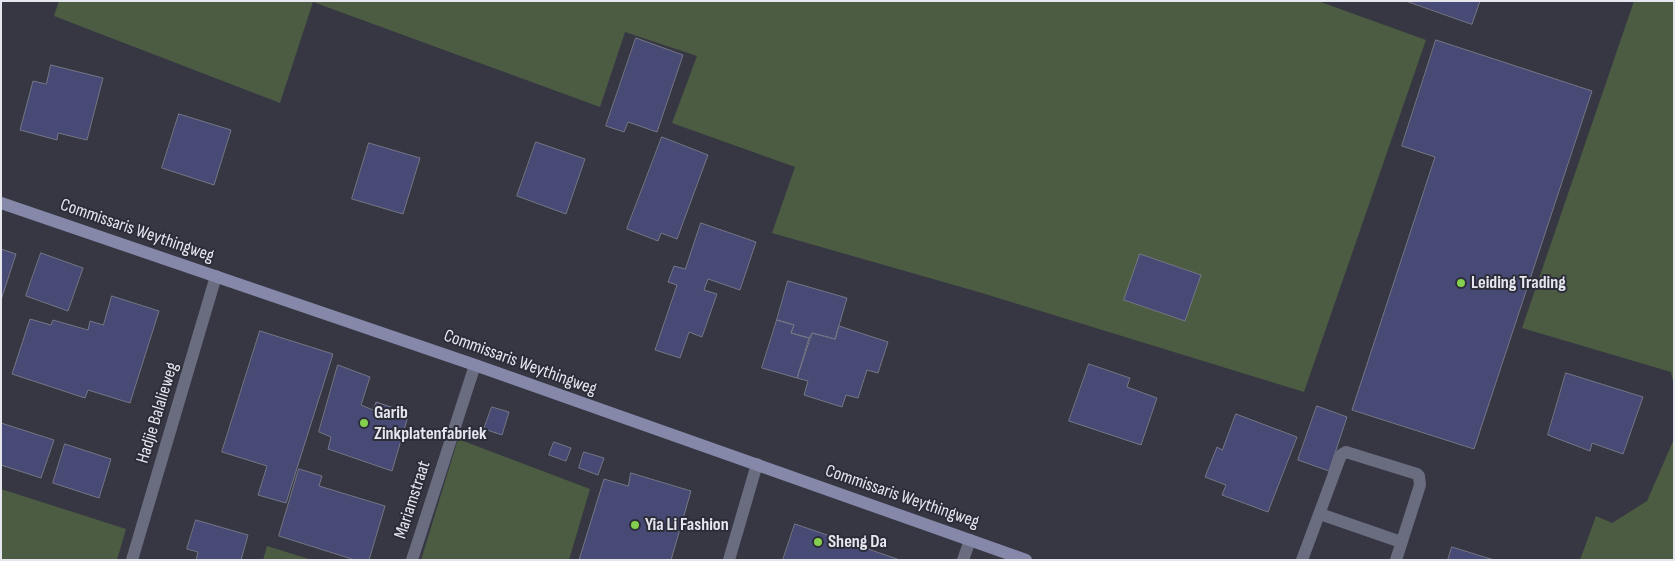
<!DOCTYPE html>
<style>
body{margin:0}
#map{position:relative;width:1675px;height:561px;overflow:hidden;background:#363743;font-family:"Sofia Sans Condensed",sans-serif}
canvas{display:block}
.frame{position:absolute;inset:0;border:2px solid #e6e7ee;pointer-events:none}
</style>
<div id="map">
<canvas width="1675" height="561"></canvas>
<div class="frame"></div>
</div>
<script>
const ctx = document.querySelector('canvas').getContext('2d');
ctx.lineJoin = 'round';
function paint(path, color) { ctx.fillStyle = color; ctx.fill(path, 'evenodd'); }
function stroke(path, color, width, dash) { ctx.strokeStyle = color; ctx.lineWidth = width; ctx.lineCap = dash ? 'butt' : 'round'; ctx.setLineDash(dash || []); ctx.stroke(path); }
function drawText(font, color, halo, rows, align = 'center') {
  ctx.font = font + ' "Sofia Sans Condensed",sans-serif'; ctx.lineWidth = 4; ctx.setLineDash([]); ctx.textBaseline = 'middle'; ctx.strokeStyle = halo; ctx.fillStyle = color; for (const [text, x, y, turn = 0] of rows) {
    ctx.save(); ctx.translate(x, y); ctx.rotate((+turn || 0) * Math.PI / 180); ctx.textAlign = isNaN(turn) ? turn : align; if (halo) ctx.strokeText(text, 0, 0); ctx.fillText(text, 0, 0); ctx.restore();
  }
}
paint(new Path2D(`
 M59,1H1318L1426,40L1304,392L982,293L772,233L795,167L672,123L697,56L625,32L600,107L313,2L280,103L54,16Z
 M1634,1H1674V386L1671,372L1522,328Z
 M458,439L590,489L569,560H421Z
 M1674,439V560H1580L1596,516L1612,523L1647,501Z
 M1,489L126,529L117,560H1Z
 M267,546L312,560H263Z`), '#4b5c42');
const building = new Path2D(`
 M1406,1H1480L1472,24Z
 M636,38L683,55L657,132L628,122L624,132L606,126Z
 M1436,40L1592,91L1474,449L1352,410L1435,157L1402,146Z
 M51,65L103,78L87,140L58,133L57,140L20,130L33,81L46,84Z
 M179,114L231,130L214,185L162,168Z
 M662,137L708,155L677,239L661,233L658,241L627,229Z
 M536,142L585,159L566,214L517,196Z
 M369,143L420,158L403,214L352,199Z
 M701,223L756,242L740,290L708,279L704,290L717,294L702,337L689,332L680,358L655,350L677,285L668,282L674,266L685,269Z
 M1,249L16,254L1,300Z
 M41,253L83,268L68,311L26,296Z
 M1140,254L1201,275L1185,321L1124,300Z
 M788,281L847,298L835,339L812,333L809,338L791,333L794,325L777,320Z
 M112,296L159,311L130,403L88,390L85,398L12,374L30,319L51,325L53,320L88,330L90,321L103,325Z
 M777,320L794,325L791,333L809,338L797,378L762,368Z
 M839,326L888,342L878,373L867,370L858,398L846,395L842,407L804,395L808,381L797,378L812,333L835,339Z
 M260,331L333,354L286,503L258,495L267,466L222,452Z
 M1089,364L1130,378L1127,387L1157,398L1141,445L1069,421Z
 M338,365L370,377L361,405L373,410L376,402L409,413L392,471L328,449L331,437L319,432Z
 M1566,373L1643,397L1623,454L1592,443L1590,451L1548,435Z
 M1317,406L1347,417L1329,471L1298,460Z
 M492,407L509,412L502,435L484,429Z
 M1236,414L1297,437L1268,512L1222,495L1226,485L1205,477L1217,447L1222,450Z
 M1,423L54,440L41,478L1,465Z
 M554,442L571,448L566,461L549,455Z
 M65,444L111,459L99,498L53,483Z
 M584,452L604,458L598,475L579,468Z
 M299,469L322,476L319,486L385,506L369,560H355L279,536Z
 M631,473L691,491L671,560H579L604,479L628,486Z
 M196,520L248,535L241,560H196L198,552L187,549Z
 M795,524L900,560H783Z
 M1452,547L1494,560H1448Z`);
paint(building, '#474a75');
stroke(building, '#757684', 1);
stroke(new Path2D(`
 M1320,514L1401,542
 M412,560L475,365
 M729,560L757,464
 M963,560L970,540
 M1302,560L1341,455L1346,452L1417,474L1419,476L1420,485L1396,560`), '#6a6c80', 12);
stroke(new Path2D(`
 M132,560L216,276`), '#6a6c80', 12);
stroke(new Path2D(`
 M1,203L475,365L1026,560`), '#8588a9', 12);
for (const [x, y, r, color] of [
 [1461,283,5,"#84d04e"],
 [364,423,5,"#84d04e"],
 [635,525,5,"#84d04e"],
 [818,542,5,"#84d04e"]
]) { const dot = new Path2D(); dot.arc(x, y, r, 0, 2 * Math.PI); ctx.fillStyle = color; ctx.fill(dot); stroke(dot, '#2c2d38', 2); }
drawText('18px', '#e6e7ee', '#2c2d38', [
 ["Commissaris Weythingweg",137,231,19],
 ["Commissaris Weythingweg",520,363,20],
 ["Hadjie Balalieweg",158,413,-73],
 ["Commissaris Weythingweg",902,497,19],
 ["Mariamstraat",413,500,-72]
]);
drawText('bold 18px', '#e6e7ee', '#2c2d38', [
 ["Leiding Trading",1471,283],
 ["Garib",374,413],
 ["Zinkplatenfabriek",374,434],
 ["Yia Li Fashion",645,525],
 ["Sheng Da",828,542]
], 'left');
</script>
